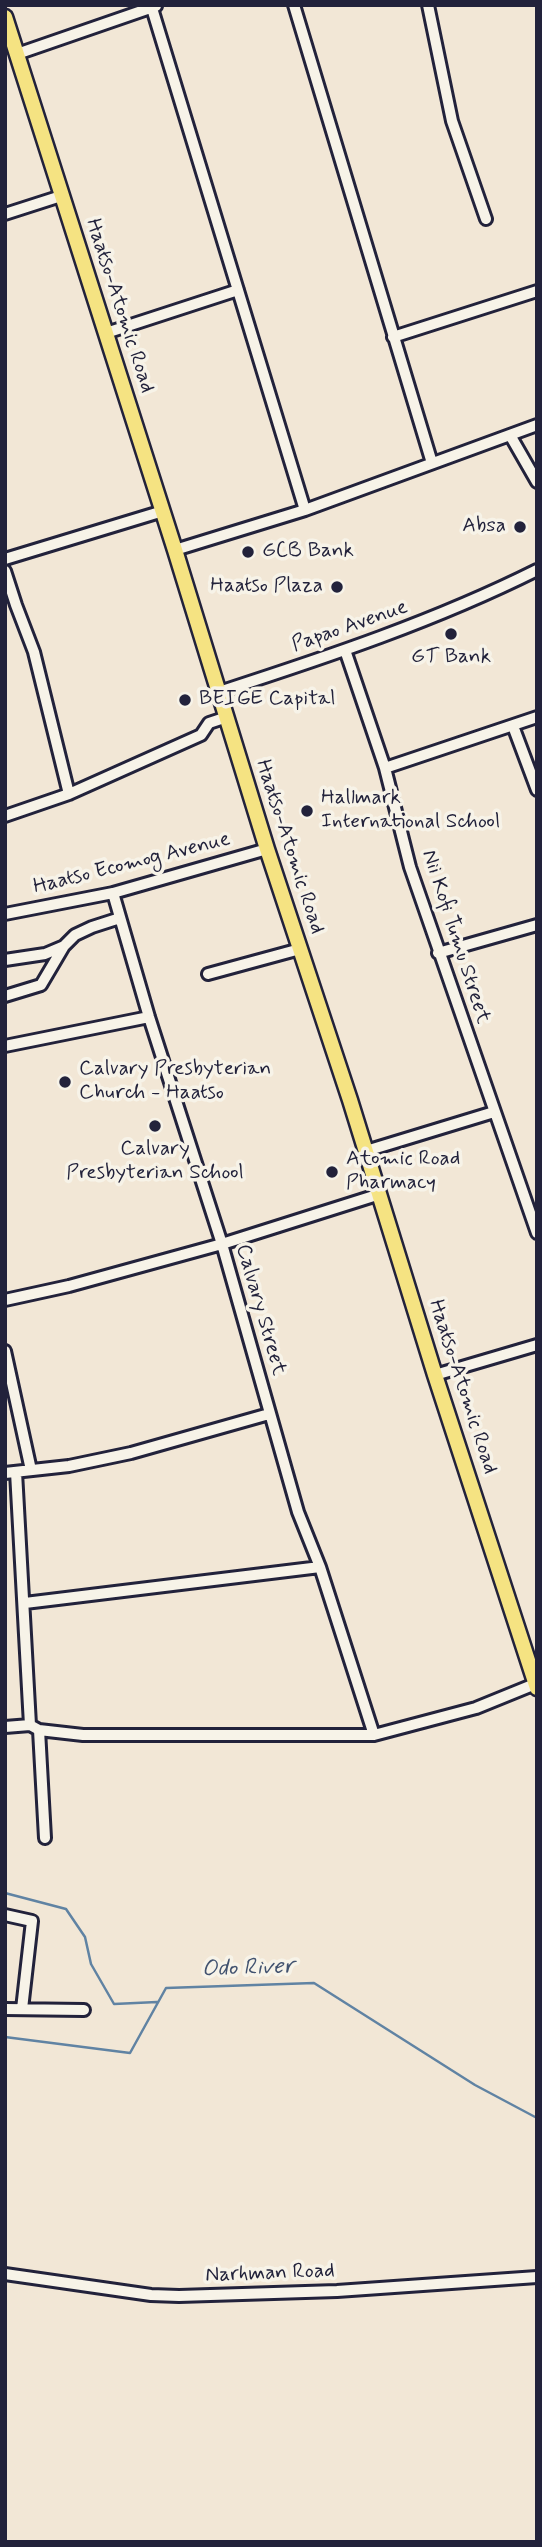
<!DOCTYPE html>
<style>
body{margin:0}
#map{position:relative;width:542px;height:2547px;overflow:hidden;background:#f2e7d6;font-family:Mynerve,sans-serif}
canvas{display:block}
.frame{position:absolute;inset:0;border:7px solid #22223b;pointer-events:none}
</style>
<div id="map">
<canvas width="542" height="2547"></canvas>
<div class="frame"></div>
</div>
<script>
const ctx = document.querySelector('canvas').getContext('2d');
ctx.lineJoin = 'round';
function stroke(path, color, width, dash) { ctx.strokeStyle = color; ctx.lineWidth = width; ctx.lineCap = dash ? 'butt' : 'round'; ctx.setLineDash(dash || []); ctx.stroke(path); }
function drawText(font, color, halo, rows, align = 'center') {
  ctx.font = font + ' Mynerve,sans-serif'; ctx.lineWidth = 7; ctx.setLineDash([]); ctx.textBaseline = 'middle'; ctx.strokeStyle = halo; ctx.fillStyle = color; for (const [text, x, y, turn = 0] of rows) {
    ctx.save(); ctx.translate(x, y); ctx.rotate((+turn || 0) * Math.PI / 180); ctx.textAlign = isNaN(turn) ? turn : align; if (halo) ctx.strokeText(text, 0, 0); ctx.fillText(text, 0, 0); ctx.restore();
  }
}
stroke(new Path2D(`
 M5,1893L66,1909L85,1937L91,1964L114,2004L157,2002
 M5,2037L130,2053L166,1988L314,1983L475,2085L537,2118`), '#6083a3', 2.5);
const minor = new Path2D(`
 M151,5L305,510
 M294,5L432,463
 M428,5L452,121L486,219
 M17,54L156,6
 M5,214L61,196
 M106,333L238,290
 M393,337L537,291
 M510,435L537,482
 M175,550L305,510L537,425
 M5,559L163,511
 M5,571L16,605L34,652L69,794
 M345,650L385,768L410,867L537,1233
 M219,692C327,657 435,621 537,570
 M513,726L537,790
 M385,768L537,717
 M5,816L69,794L201,735L209,723L227,717
 M113,893L149,1017L222,1244L298,1512L320,1567L374,1735
 M5,914L113,893L267,849
 M438,953L537,925
 M5,960L45,954L64,946L75,935L92,927L120,918
 M208,974L300,949
 M5,996L41,985L64,946
 M5,1046L149,1017
 M366,1151L494,1112
 M5,1300L69,1286L222,1244L380,1194
 M5,1351L31,1470
 M435,1375L537,1345
 M16,1472L30,1725
 M5,1473L69,1466L131,1453L269,1414
 M25,1603L320,1567
 M5,1727L30,1725L39,1730L83,1735H374L476,1708L535,1684
 M39,1730L45,1838
 M5,1915L32,1921L22,2009
 M5,2009L84,2010
 M5,2274L151,2295L179,2296L337,2291L537,2277`);
const major = new Path2D(`
 M5,17L175,550L267,849L350,1100L435,1375L537,1688`);
stroke(minor, '#22223b', 16);
stroke(major, '#22223b', 19);
stroke(minor, '#f7f3e8', 10);
stroke(major, '#f5e382', 14);
for (const [x, y, r, color] of [
 [520,527,7,"#22223b"],
 [248,552,7,"#22223b"],
 [337,587,7,"#22223b"],
 [451,634,7,"#22223b"],
 [185,700,7,"#22223b"],
 [307,811,7,"#22223b"],
 [65,1082,7,"#22223b"],
 [155,1126,7,"#22223b"],
 [332,1172,7,"#22223b"]
]) { const dot = new Path2D(); dot.arc(x, y, r, 0, 2 * Math.PI); ctx.fillStyle = color; ctx.fill(dot); stroke(dot, '#f7f3e8', 2.5); }
drawText('21px', '#22223b', '#f7f3e8', [
 ["Haatso-Atomic Road",119,306,72],
 ["Papao Avenue",350,627,-19],
 ["Haatso-Atomic Road",289,847,72],
 ["Haatso Ecomog Avenue",132,864,-14],
 ["Nii Kofi Tumu Street",455,937,72],
 ["Calvary Street",260,1310,74],
 ["Haatso-Atomic Road",462,1387,72],
 ["Narhman Road",270,2274,-2]
]);
drawText('21px', '#22223b', '#f7f3e8', [
 ["Absa",506,527,"right"],
 ["GCB Bank",262,552],
 ["Haatso Plaza",323,587,"right"],
 ["GT Bank",451,658,"center"],
 ["BEIGE Capital",199,700],
 ["Hallmark",321,799],
 ["International School",321,823],
 ["Calvary Presbyterian",79,1070],
 ["Church - Haatso",79,1094],
 ["Calvary",155,1150,"center"],
 ["Presbyterian School",155,1174,"center"],
 ["Atomic Road",346,1160],
 ["Pharmacy",346,1184]
], 'left');
drawText('italic 23px', '#41526f', '#f7f3e8', [
 ["Odo River",248,1969,-2]
]);
</script>
